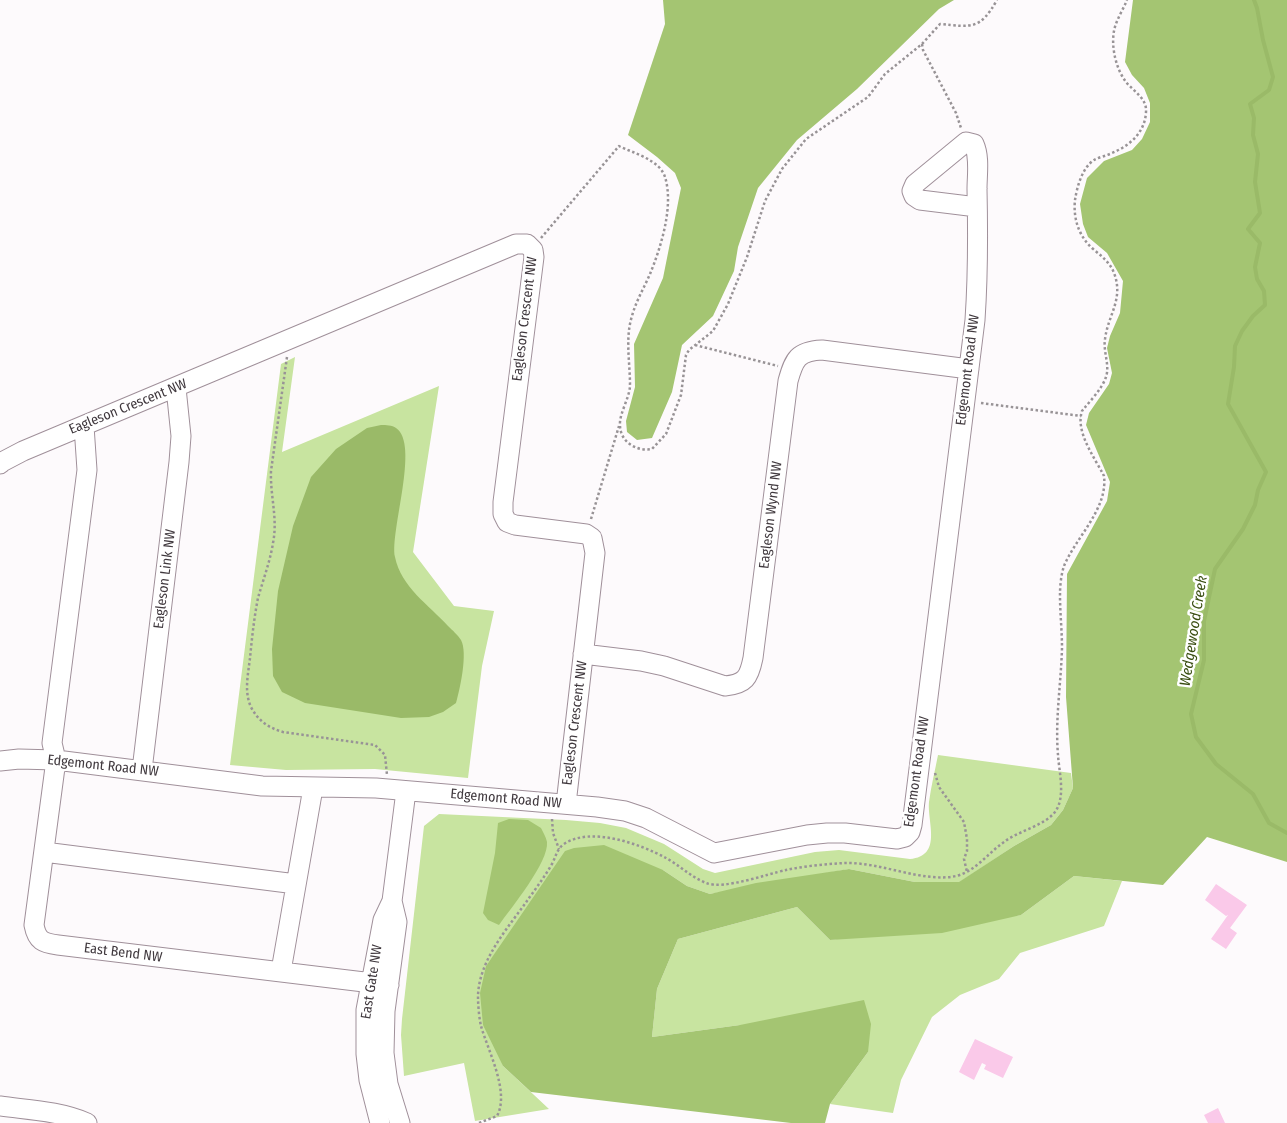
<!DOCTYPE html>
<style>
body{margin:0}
canvas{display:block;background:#fdfafc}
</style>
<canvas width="1287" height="1123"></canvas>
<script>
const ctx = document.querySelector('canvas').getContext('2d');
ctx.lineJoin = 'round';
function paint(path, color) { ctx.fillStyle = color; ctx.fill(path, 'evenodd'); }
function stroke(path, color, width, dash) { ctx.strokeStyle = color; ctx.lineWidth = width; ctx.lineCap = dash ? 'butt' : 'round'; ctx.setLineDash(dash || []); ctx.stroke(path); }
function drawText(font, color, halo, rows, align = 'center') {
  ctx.font = font + ' "Fira Sans Condensed",sans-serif'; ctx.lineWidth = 5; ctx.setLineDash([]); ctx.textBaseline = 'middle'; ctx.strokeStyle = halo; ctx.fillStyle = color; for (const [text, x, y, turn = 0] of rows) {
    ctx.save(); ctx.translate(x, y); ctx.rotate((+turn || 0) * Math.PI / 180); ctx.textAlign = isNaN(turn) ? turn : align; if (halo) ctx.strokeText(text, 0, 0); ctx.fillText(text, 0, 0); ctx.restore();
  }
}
paint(new Path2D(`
 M295,357L282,452L439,386L413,552L454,606L494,611L482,666L468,778L375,769L286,770L230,765L281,364Z
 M938,755L1071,773L1073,788L1063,810L1051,825L1014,846L960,882H915L849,869L710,894L687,886L663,870L498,950L486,966L503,1066L549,1109L475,1121L464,1063L404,1076L401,1035L402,1019L424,826L439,814L566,820L600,823L626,828L664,844L703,869L715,873L815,852L839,850L910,859C943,856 927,822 929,802C931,786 935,771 938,755Z
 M1074,876L1122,881L1104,926L1020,953L999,979L960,995L932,1017L901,1080L893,1113L830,1104L868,1052L740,1025L652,1037L657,989L678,939L797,907L830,940L1021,915Z`), '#c8e4a0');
paint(new Path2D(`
 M663,0H954L939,9L857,89L797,140L758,188L738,247L734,271L713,316L682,345L672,392L652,438L637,440L627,432L626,421L635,387L634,344L663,278L681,188L675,173L657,157L628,135L665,24Z
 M1133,0H1287V862L1207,837L1163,885L1074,876L1021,915L942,933L830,940L797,907L678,939L657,989L652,1037L740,1025L864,1000L871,1024L868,1052L830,1104L825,1123H791L531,1092L503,1066L483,1025L480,993L486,966L565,851L574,848L604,845L663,870L687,886L710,894L756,883L849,869L915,882H959L1014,846L1051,825L1063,810L1073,788L1066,697L1067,574L1107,501L1110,482L1086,425L1089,413L1109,384L1112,373L1107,348L1110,336L1120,313L1123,281L1107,253L1088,237L1083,224L1080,204L1087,178L1104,161L1132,150L1142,139L1150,122V103L1144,88L1132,75L1125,62Z
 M509,819L528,820L541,828C543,832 546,837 547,842C549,862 511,908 499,925L488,920L483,913L495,853L498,823Z`), '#a4c572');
paint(new Path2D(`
 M381,425C386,425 392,425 396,428C420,444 390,530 395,557C401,587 429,605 448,626C452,630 458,635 461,640C468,653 460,689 456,703L443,712L429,717L401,718L305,703L282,692L273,676L272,649L278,591L293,526L311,477L336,449L367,428Z`), '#9aba68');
stroke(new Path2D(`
 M1254,0L1257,8L1263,40L1273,77L1269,90L1250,104L1254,118L1253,135L1258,154L1255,182L1260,213L1248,229L1260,243L1255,267L1257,279L1264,291L1265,305L1253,316L1242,331L1235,346L1234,367L1228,404L1266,472L1258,490L1255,505L1243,529L1215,569L1204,621V660L1191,714L1196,737L1216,764L1253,794L1269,823L1287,833`), '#9aba68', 4);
paint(new Path2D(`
 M1216,884L1247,905L1230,928L1237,933L1226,949L1211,939L1228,915L1226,916L1205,900Z
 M975,1039L1013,1057L1003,1078L984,1069L986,1065L982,1063L974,1080L959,1072Z
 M1218,1108L1225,1123H1208L1204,1115Z`), '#fac9e9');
const minor = new Path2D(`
 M84,426L87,470L52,743L56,760L34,925C37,941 43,943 58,945L389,985
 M0,464L2,462L23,451L516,244H527L533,250L534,257L503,502V514L507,522L515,525L586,534L592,538L595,553L566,804
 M583,654L641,661L664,666L725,686C745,684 749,678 753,658L788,381C794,359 798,351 822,350L969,369
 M0,761L19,759L56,760L262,786L376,788L597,807L625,811L646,818L714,853L807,835L827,833H845L897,839L905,837L910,832L912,825L975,320C978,276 978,233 977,189C977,175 980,157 974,144L966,142L915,184L912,191L914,196L920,200L977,207
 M142,770L179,462L181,436L176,388
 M44,852L296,884
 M392,901L397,922L385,1011L384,1053L388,1084L400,1123
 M281,971L313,788
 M0,1106C29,1110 60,1111 87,1123
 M380,1123L369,1080L366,1054V1010L383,920L392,901L406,791`);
stroke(minor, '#a0909a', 21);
stroke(new Path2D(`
 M922,44L923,50L956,113L961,128
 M541,238L619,146C633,153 660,160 665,177C674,206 661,247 650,274C644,288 636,301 632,316C625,338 630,362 630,385C630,397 619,414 620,425C620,442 637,452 652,449L666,434L681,395L686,355L689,350L713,331L728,304L747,257L765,201L782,169L806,139L868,97L885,74L922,44L940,24C972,27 980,30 997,0
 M695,345L778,366
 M287,357L271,471C270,496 278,518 273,543C270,562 263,580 258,598C254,618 252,638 250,658C248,675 244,692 251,707C258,721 269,728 283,732L375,745L385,755L387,775
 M981,403L1081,416
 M591,519L619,426
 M935,773L939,787L964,822L967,839V851L964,859L967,872
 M552,819L553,833L559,849
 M479,1123L497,1116C510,1092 488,1051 481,1026C479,1017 478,1005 478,996C479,959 509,927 529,898C537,887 545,876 552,864C556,856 557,849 564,844C591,826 640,844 666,858C679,865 691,877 706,883C724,890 767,874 786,870C805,866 826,864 845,863C881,862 923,883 956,876C976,871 988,853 1004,842C1018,831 1044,826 1055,812C1066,797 1059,772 1058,755C1055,719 1061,684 1062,648C1062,631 1060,613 1060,595C1060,586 1061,575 1064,566C1076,537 1108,509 1104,476C1095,458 1075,432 1082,411C1090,401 1102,389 1106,377C1110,365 1103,352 1105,339C1108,315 1124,299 1114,273C1110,262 1101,256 1092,248C1079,236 1073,219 1075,200C1077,187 1082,168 1094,160C1099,157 1106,156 1112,153C1129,146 1145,133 1146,112C1147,98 1134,92 1126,82C1116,69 1111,47 1114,31C1116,20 1123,10 1127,0`), '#989396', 2.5, [2.5, 2.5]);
stroke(minor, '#fff', 19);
drawText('14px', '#40393e', '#fff', [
 ["Eagleson Crescent NW",525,319,-83],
 ["Edgemont Road NW",968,370,-83],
 ["Eagleson Crescent NW",128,407,-22],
 ["Eagleson Wynd NW",771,515,-83],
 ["Eagleson Link NW",165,579,-83],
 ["Eagleson Crescent NW",575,723,-83],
 ["Edgemont Road NW",103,766,6],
 ["Edgemont Road NW",917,772,-82],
 ["Edgemont Road NW",506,799,5],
 ["East Bend NW",123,953,7],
 ["East Gate NW",372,982,-81]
]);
drawText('italic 15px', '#3a4e12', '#fff', [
 ["Wedgewood Creek",1194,631,-81]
]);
</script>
